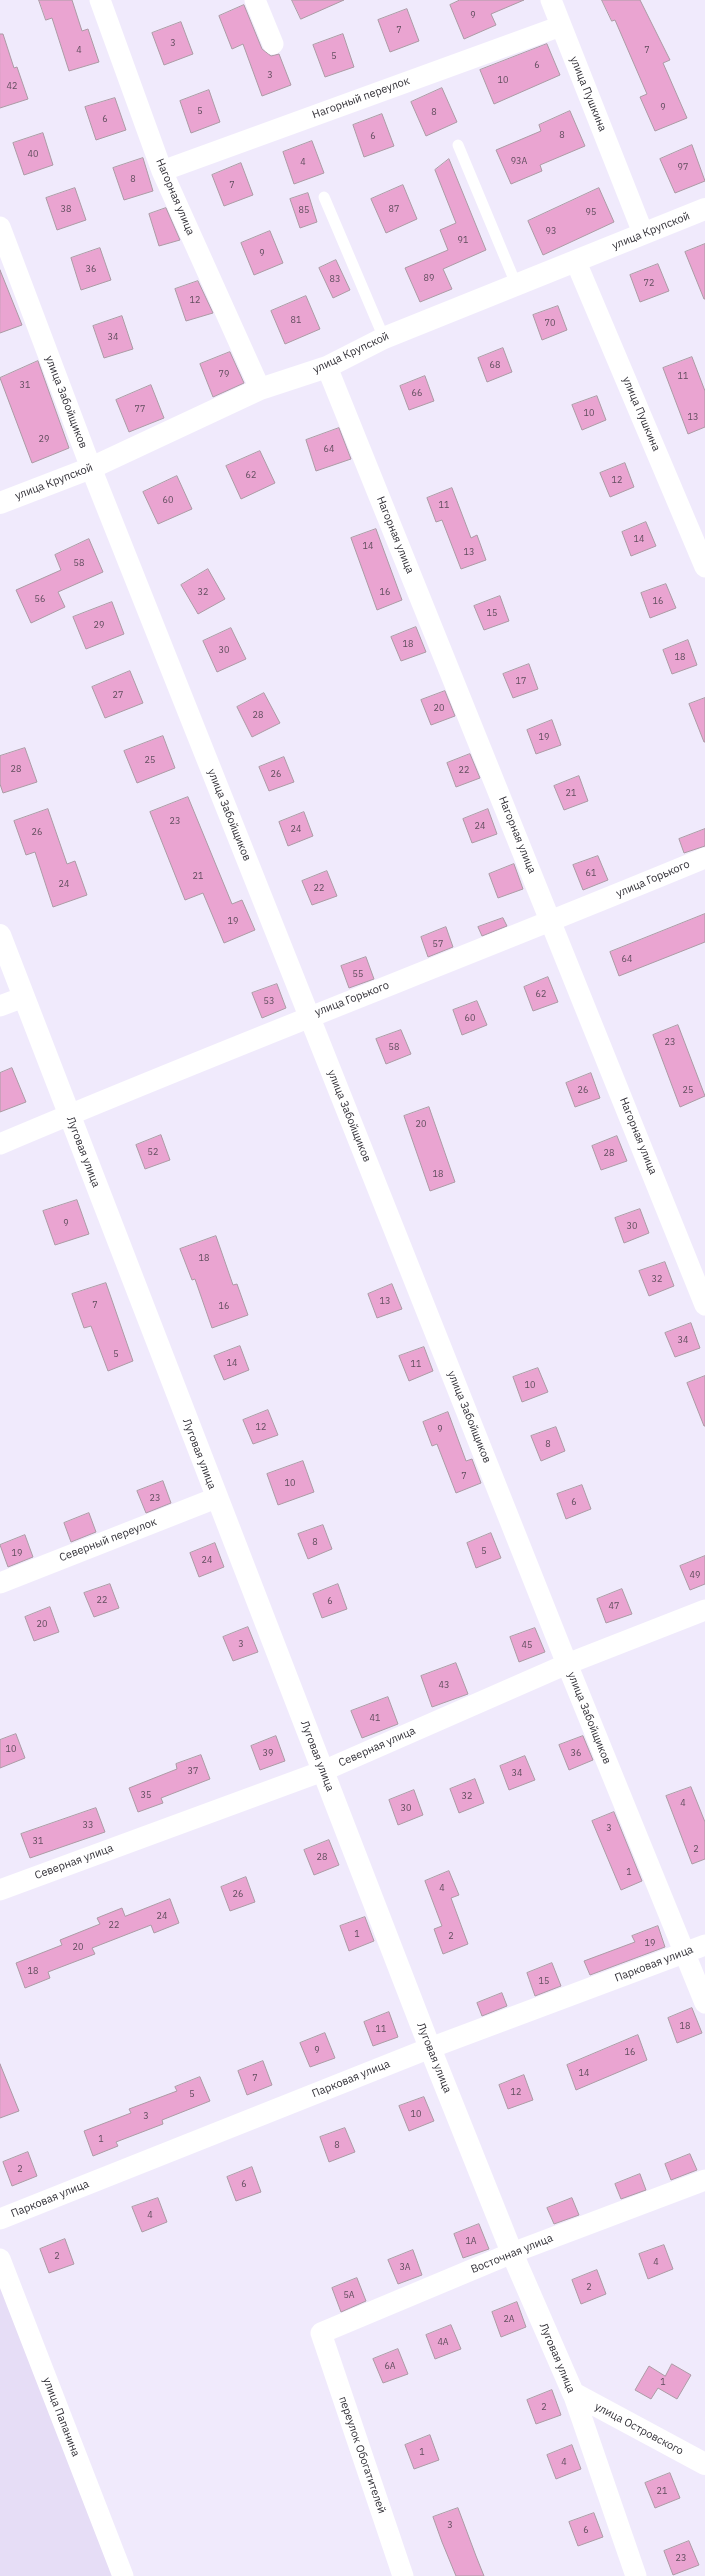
<!DOCTYPE html>
<meta charset="utf-8">
<style>
body{margin:0}
canvas{display:block;background:#f0eafc}
</style>
<canvas width="705" height="2576"></canvas>
<script>
const ctx = document.querySelector('canvas').getContext('2d');
ctx.lineJoin = 'round';
function paint(path, color) { ctx.fillStyle = color; ctx.fill(path, 'evenodd'); }
function stroke(path, color, width, dash) { ctx.strokeStyle = color; ctx.lineWidth = width; ctx.lineCap = dash ? 'butt' : 'round'; ctx.setLineDash(dash || []); ctx.stroke(path); }
function drawText(font, color, halo, rows, align = 'center') {
  ctx.font = font + ' "IBM Plex Sans",sans-serif'; ctx.lineWidth = 4; ctx.setLineDash([]); ctx.textBaseline = 'middle'; ctx.strokeStyle = halo; ctx.fillStyle = color; for (const [text, x, y, turn = 0] of rows) {
    ctx.save(); ctx.translate(x, y); ctx.rotate((+turn || 0) * Math.PI / 180); ctx.textAlign = isNaN(turn) ? turn : align; if (halo) ctx.strokeText(text, 0, 0); ctx.fillText(text, 0, 0); ctx.restore();
  }
}
paint(new Path2D(`
 M0,2284L115,2576H0Z`), '#e6ddf6');
const building = new Path2D(`
 M39,0H72L82,31L88,29L99,62L69,71L52,18L46,20Z
 M292,0H344L301,19Z
 M460,0H524L491,14L496,25L464,39L450,5Z
 M602,0H640L670,60L663,63L687,118L655,131L640,97L647,94L615,20L612,21Z
 M244,5L262,49L271,56L279,54L291,85L262,96L243,44L232,49L219,16Z
 M407,9L419,41L390,52L378,20Z
 M181,22L193,54L164,65L152,33Z
 M0,34H3L14,68L17,67L28,99L0,108Z
 M343,34L354,67L325,77L313,45Z
 M547,44L560,75L494,104L480,70Z
 M442,88L457,122L426,136L411,102Z
 M209,90L220,122L191,133L180,101Z
 M115,98L126,130L96,140L85,107Z
 M570,111L585,146L540,165L542,171L511,184L496,150L541,131L539,125Z
 M382,114L394,146L364,157L353,125Z
 M43,133L53,165L24,175L13,143Z
 M312,141L324,173L294,184L283,152Z
 M692,145L705,181L675,193L660,159Z
 M143,158L153,191L124,200L113,168Z
 M449,159L486,250L443,269L452,289L420,302L405,268L448,250L440,230L456,223L435,170Z
 M241,163L253,195L224,206L212,175Z
 M403,185L417,219L386,233L371,199Z
 M75,188L86,220L57,230L46,198Z
 M599,188L614,222L543,255L528,221Z
 M308,193L317,222L300,228L290,199Z
 M166,208L180,240L159,246L149,214Z
 M270,231L283,263L254,275L241,243Z
 M705,244V299H704L685,252Z
 M100,248L111,280L81,290L71,258Z
 M336,260L350,290L333,298L319,268Z
 M658,264L669,291L640,302L630,275Z
 M0,270L22,325L0,333Z
 M198,281L213,313L186,321L175,289Z
 M306,296L320,329L285,344L271,311Z
 M558,306L567,330L542,340L533,315Z
 M122,316L133,349L104,358L93,326Z
 M503,348L512,372L487,382L478,358Z
 M230,352L244,383L213,397L200,364Z
 M692,357L705,391V427L688,434L663,368Z
 M38,361L69,448L32,463L0,378Z
 M425,376L434,401L409,410L400,386Z
 M151,385L164,418L129,432L116,400Z
 M597,396L606,420L582,430L572,405Z
 M339,428L351,459L316,471L306,440Z
 M260,451L275,483L241,499L226,466Z
 M625,463L634,487L610,497L600,473Z
 M177,476L192,509L158,524L143,492Z
 M452,488L471,538L477,535L486,560L461,569L442,520L436,522L427,498Z
 M646,522L656,546L631,556L622,532Z
 M376,529L402,600L377,610L351,538Z
 M89,539L103,572L58,592L65,607L31,623L16,590L61,570L55,555Z
 M208,569L225,599L198,614L181,585Z
 M666,584L676,608L650,618L641,593Z
 M500,596L509,621L484,630L474,606Z
 M112,602L124,634L86,649L73,617Z
 M416,627L426,652L401,661L391,637Z
 M231,628L246,659L217,672L203,641Z
 M688,640L697,665L672,674L663,650Z
 M529,664L538,689L513,698L503,674Z
 M130,671L143,703L105,718L92,687Z
 M445,691L455,716L431,725L421,700Z
 M264,693L280,723L252,737L237,707Z
 M705,698V742H704L689,704Z
 M552,720L561,745L536,754L527,730Z
 M163,736L175,768L137,783L124,751Z
 M25,748L37,782L3,793L0,784V756Z
 M470,754L480,778L456,787L447,763Z
 M284,757L294,782L269,791L259,767Z
 M579,776L588,801L564,810L554,786Z
 M188,797L232,904L242,900L255,930L224,943L203,893L185,900L150,812Z
 M48,809L67,864L75,861L87,895L53,907L35,852L26,855L14,821Z
 M488,809L497,834L472,843L463,819Z
 M304,812L313,836L288,846L279,822Z
 M705,829V846L684,853L679,839Z
 M598,856L608,880L583,890L573,865Z
 M514,864L523,889L498,898L489,874Z
 M327,871L337,896L312,905L302,881Z
 M705,914V942L619,976L610,952Z
 M503,918L507,926L482,936L478,927Z
 M446,927L453,947L428,957L421,937Z
 M366,957L374,979L349,988L341,966Z
 M548,977L558,1002L533,1011L524,987Z
 M277,984L286,1008L262,1018L252,993Z
 M477,1001L487,1025L462,1035L453,1010Z
 M678,1025L705,1096L680,1107L653,1035Z
 M401,1030L411,1054L386,1064L376,1039Z
 M12,1068L26,1102L0,1112V1073Z
 M591,1073L600,1098L575,1107L566,1083Z
 M429,1107L455,1182L430,1191L404,1116Z
 M161,1135L170,1160L145,1169L136,1145Z
 M617,1136L627,1161L601,1170L592,1146Z
 M77,1200L89,1234L55,1245L43,1211Z
 M640,1209L649,1233L624,1243L615,1218Z
 M216,1236L233,1285L237,1284L248,1315L212,1328L195,1279L192,1280L180,1249Z
 M665,1262L674,1286L649,1296L639,1271Z
 M106,1283L133,1361L108,1371L91,1326L84,1328L72,1294Z
 M392,1284L402,1309L377,1318L368,1294Z
 M691,1323L700,1348L675,1357L665,1333Z
 M240,1346L249,1370L224,1380L214,1356Z
 M424,1347L433,1371L409,1381L399,1356Z
 M538,1368L548,1392L522,1402L513,1377Z
 M705,1376V1426H704L687,1383Z
 M268,1410L278,1435L253,1444L243,1420Z
 M448,1412L466,1461L472,1459L481,1483L456,1493L437,1444L432,1446L423,1422Z
 M556,1427L565,1451L541,1461L531,1436Z
 M303,1461L314,1492L278,1505L267,1474Z
 M163,1481L171,1503L146,1513L137,1491Z
 M582,1485L591,1509L566,1519L557,1494Z
 M89,1513L96,1532L71,1542L64,1523Z
 M323,1525L332,1549L308,1559L298,1534Z
 M491,1533L501,1558L476,1568L467,1543Z
 M25,1535L33,1557L8,1567L0,1545Z
 M215,1543L224,1567L199,1577L190,1553Z
 M705,1556V1584L690,1590L680,1566Z
 M110,1584L119,1608L94,1617L84,1593Z
 M338,1584L347,1609L322,1618L313,1594Z
 M622,1589L632,1614L606,1623L597,1599Z
 M50,1607L59,1632L34,1641L25,1617Z
 M248,1627L258,1652L233,1661L223,1637Z
 M535,1628L545,1652L519,1662L510,1637Z
 M456,1663L468,1694L432,1707L421,1676Z
 M388,1697L398,1724L362,1738L351,1711Z
 M16,1734L25,1758L0,1768V1740Z
 M276,1736L285,1761L260,1770L251,1746Z
 M583,1736L593,1760L569,1770L559,1745Z
 M201,1755L210,1779L161,1798L163,1803L138,1812L129,1788L177,1769L176,1764Z
 M525,1756L535,1780L509,1790L500,1766Z
 M475,1779L484,1803L459,1813L450,1789Z
 M691,1787L705,1822V1859L692,1864L666,1796Z
 M414,1790L423,1815L398,1825L389,1800Z
 M96,1808L105,1832L30,1858L21,1834Z
 M614,1812L642,1881L621,1890L592,1821Z
 M329,1840L339,1865L314,1875L304,1850Z
 M449,1871L459,1895L451,1898L468,1944L443,1954L434,1929L442,1926L425,1881Z
 M246,1877L255,1902L230,1911L221,1887Z
 M170,1899L179,1923L154,1933L151,1925L92,1948L95,1954L48,1972L50,1978L25,1988L16,1963L62,1945L60,1940L100,1924L97,1918L122,1908L125,1916Z
 M365,1917L374,1941L349,1951L340,1926Z
 M658,1926L665,1947L590,1975L584,1961L635,1942L632,1936Z
 M552,1963L561,1986L535,1996L527,1973Z
 M502,1993L507,2006L482,2016L477,2003Z
 M692,2008L702,2033L677,2043L668,2018Z
 M389,2012L398,2037L373,2046L364,2022Z
 M325,2033L335,2058L310,2067L300,2043Z
 M638,2035L647,2060L576,2090L567,2065Z
 M263,2061L272,2085L247,2095L238,2071Z
 M0,2064L19,2111L0,2118Z
 M524,2075L533,2100L508,2109L499,2085Z
 M200,2077L210,2101L162,2120L163,2124L116,2142L118,2146L93,2156L84,2131L131,2113L129,2109L177,2091L175,2087Z
 M424,2097L434,2121L409,2131L399,2106Z
 M345,2128L355,2152L329,2162L320,2137Z
 M28,2152L37,2176L12,2186L3,2162Z
 M690,2154L697,2170L671,2180L665,2164Z
 M252,2167L261,2192L236,2201L227,2177Z
 M640,2174L646,2190L621,2199L615,2184Z
 M158,2198L167,2222L142,2232L132,2207Z
 M572,2198L579,2215L554,2224L547,2208Z
 M479,2224L489,2249L463,2258L454,2234Z
 M65,2239L74,2264L49,2273L40,2249Z
 M664,2245L673,2269L648,2279L639,2254Z
 M413,2250L422,2275L398,2284L388,2260Z
 M597,2270L606,2294L581,2304L572,2280Z
 M357,2278L366,2301L341,2312L332,2288Z
 M517,2302L526,2327L501,2337L492,2312Z
 M451,2325L461,2349L435,2359L426,2335Z
 M398,2349L408,2374L383,2383L373,2359Z
 M672,2364L691,2375L677,2399L658,2388L651,2399L635,2390L649,2366L665,2376Z
 M552,2390L561,2415L536,2424L527,2400Z
 M430,2435L439,2460L414,2469L405,2445Z
 M572,2445L581,2469L556,2479L547,2455Z
 M670,2473L680,2498L655,2508L645,2483Z
 M458,2508L476,2556L484,2576H456L442,2542L433,2517Z
 M594,2513L603,2537L578,2546L569,2522Z
 M689,2541L699,2565L673,2575L664,2551Z`);
paint(building, '#eaa4d1');
stroke(building, '#ac9ba5', 1);
stroke(new Path2D(`
 M458,145L516,284
 M324,197L384,338`), '#fff', 11);
stroke(new Path2D(`
 M100,0L162,171L260,389
 M255,0L273,44
 M551,0L643,233
 M162,171L561,26
 M0,227L91,468L567,1664L705,2003
 M576,262L705,567
 M327,367L705,1305
 M0,1006L24,997
 M0,1144C233,1045 471,955 705,858
 M0,1583L216,1498
 M0,1890L323,1771L567,1664L705,1610
 M0,2219L430,2048L705,1945
 M0,2259L123,2576
 M573,2393L636,2576
 M403,2576L321,2333L512,2253L705,2180`), '#fff', 21);
stroke(new Path2D(`
 M0,503L91,468L260,389L327,367L384,338L705,209
 M0,935L430,2048L512,2253L573,2393L705,2464`), '#fff', 22);
drawText('9px', '#614e5e', null, [
 ["9",473,15],
 ["7",399,30],
 ["3",173,43],
 ["4",79,50],
 ["7",647,50],
 ["5",334,56],
 ["6",537,65],
 ["3",270,75],
 ["10",503,80],
 ["42",12,86],
 ["9",663,107],
 ["5",200,111],
 ["8",434,112],
 ["6",105,119],
 ["8",562,135],
 ["6",373,136],
 ["40",33,154],
 ["93А",519,161],
 ["4",303,162],
 ["97",683,167],
 ["8",133,179],
 ["7",232,185],
 ["38",66,209],
 ["87",394,209],
 ["85",304,210],
 ["95",591,212],
 ["93",551,231],
 ["91",463,240],
 ["9",262,253],
 ["36",91,269],
 ["89",429,278],
 ["83",335,279],
 ["72",649,283],
 ["12",195,300],
 ["81",296,320],
 ["70",550,323],
 ["34",113,337],
 ["68",495,365],
 ["79",224,374],
 ["11",683,376],
 ["31",25,385],
 ["66",417,393],
 ["77",140,409],
 ["10",589,413],
 ["13",693,417],
 ["29",44,439],
 ["64",329,449],
 ["62",251,475],
 ["12",617,480],
 ["60",168,500],
 ["11",444,505],
 ["14",639,539],
 ["14",368,546],
 ["13",469,552],
 ["58",79,563],
 ["32",203,592],
 ["16",385,592],
 ["56",40,599],
 ["16",658,601],
 ["15",492,613],
 ["29",99,625],
 ["18",408,644],
 ["30",224,650],
 ["18",680,657],
 ["17",521,681],
 ["27",118,695],
 ["20",439,708],
 ["28",258,715],
 ["19",544,737],
 ["25",150,760],
 ["28",16,769],
 ["22",464,770],
 ["26",276,774],
 ["21",571,793],
 ["23",175,821],
 ["24",480,826],
 ["24",296,829],
 ["26",37,832],
 ["61",591,873],
 ["21",198,876],
 ["24",64,884],
 ["22",319,888],
 ["19",233,921],
 ["57",438,944],
 ["64",627,959],
 ["55",358,974],
 ["62",541,994],
 ["53",269,1001],
 ["60",470,1018],
 ["23",670,1042],
 ["58",394,1047],
 ["26",583,1090],
 ["25",688,1090],
 ["20",421,1124],
 ["52",153,1152],
 ["28",609,1153],
 ["18",438,1174],
 ["9",66,1223],
 ["30",632,1226],
 ["18",204,1258],
 ["32",657,1279],
 ["13",385,1301],
 ["7",95,1305],
 ["16",224,1306],
 ["34",683,1340],
 ["5",116,1354],
 ["14",232,1363],
 ["11",416,1364],
 ["10",530,1385],
 ["12",261,1427],
 ["9",440,1429],
 ["8",548,1444],
 ["7",464,1476],
 ["10",290,1483],
 ["23",155,1498],
 ["6",574,1502],
 ["8",315,1542],
 ["5",484,1551],
 ["19",17,1553],
 ["24",207,1560],
 ["49",695,1575],
 ["22",102,1600],
 ["6",330,1601],
 ["47",614,1606],
 ["20",42,1624],
 ["3",241,1644],
 ["45",527,1645],
 ["43",444,1685],
 ["41",375,1718],
 ["10",11,1749],
 ["39",268,1753],
 ["36",576,1753],
 ["37",193,1771],
 ["34",517,1773],
 ["35",146,1795],
 ["32",467,1796],
 ["4",683,1803],
 ["30",406,1808],
 ["33",88,1825],
 ["3",609,1828],
 ["31",38,1841],
 ["2",696,1849],
 ["28",322,1857],
 ["1",629,1872],
 ["4",442,1888],
 ["26",238,1894],
 ["24",162,1916],
 ["22",114,1925],
 ["1",357,1934],
 ["2",451,1936],
 ["19",650,1943],
 ["20",78,1947],
 ["18",33,1971],
 ["15",544,1981],
 ["18",685,2026],
 ["11",381,2029],
 ["9",317,2050],
 ["16",630,2052],
 ["14",584,2073],
 ["7",255,2078],
 ["12",516,2092],
 ["5",192,2094],
 ["10",416,2114],
 ["3",146,2116],
 ["1",101,2139],
 ["8",337,2145],
 ["2",20,2169],
 ["6",244,2184],
 ["4",150,2215],
 ["1А",471,2241],
 ["2",57,2256],
 ["4",656,2262],
 ["3А",405,2267],
 ["2",589,2287],
 ["5А",349,2295],
 ["2А",509,2319],
 ["4А",443,2342],
 ["6А",390,2366],
 ["1",663,2382],
 ["2",544,2407],
 ["1",422,2452],
 ["4",564,2462],
 ["21",662,2491],
 ["3",450,2525],
 ["6",586,2530],
 ["23",681,2558]
]);
drawText('11px', '#333138', '#fff', [
 ["улица Пушкина",588,94,68],
 ["Нагорный переулок",361,98,-20],
 ["Нагорная улица",175,197,67],
 ["улица Крупской",651,231,-22],
 ["улица Крупской",351,353,-25],
 ["улица Забойщиков",66,402,69],
 ["улица Пушкина",641,414,67],
 ["улица Крупской",54,482,-21],
 ["Нагорная улица",395,535,68],
 ["улица Забойщиков",229,815,68],
 ["Нагорная улица",517,835,68],
 ["улица Горького",653,879,-23],
 ["улица Горького",352,999,-21],
 ["улица Забойщиков",349,1116,68],
 ["Нагорная улица",638,1136,68],
 ["Луговая улица",83,1152,69],
 ["улица Забойщиков",469,1417,68],
 ["Луговая улица",199,1454,69],
 ["Северный переулок",108,1540,-21],
 ["улица Забойщиков",589,1718,68],
 ["Северная улица",377,1747,-24],
 ["Луговая улица",317,1756,69],
 ["Северная улица",74,1862,-20],
 ["Парковая улица",654,1964,-21],
 ["Луговая улица",434,2058,68],
 ["Парковая улица",351,2079,-22],
 ["Парковая улица",50,2199,-22],
 ["Восточная улица",512,2254,-22],
 ["Луговая улица",557,2358,67],
 ["улица Папанина",61,2417,69],
 ["улица Островского",639,2429,28],
 ["переулок Обогатителей",362,2455,71]
]);
</script>
